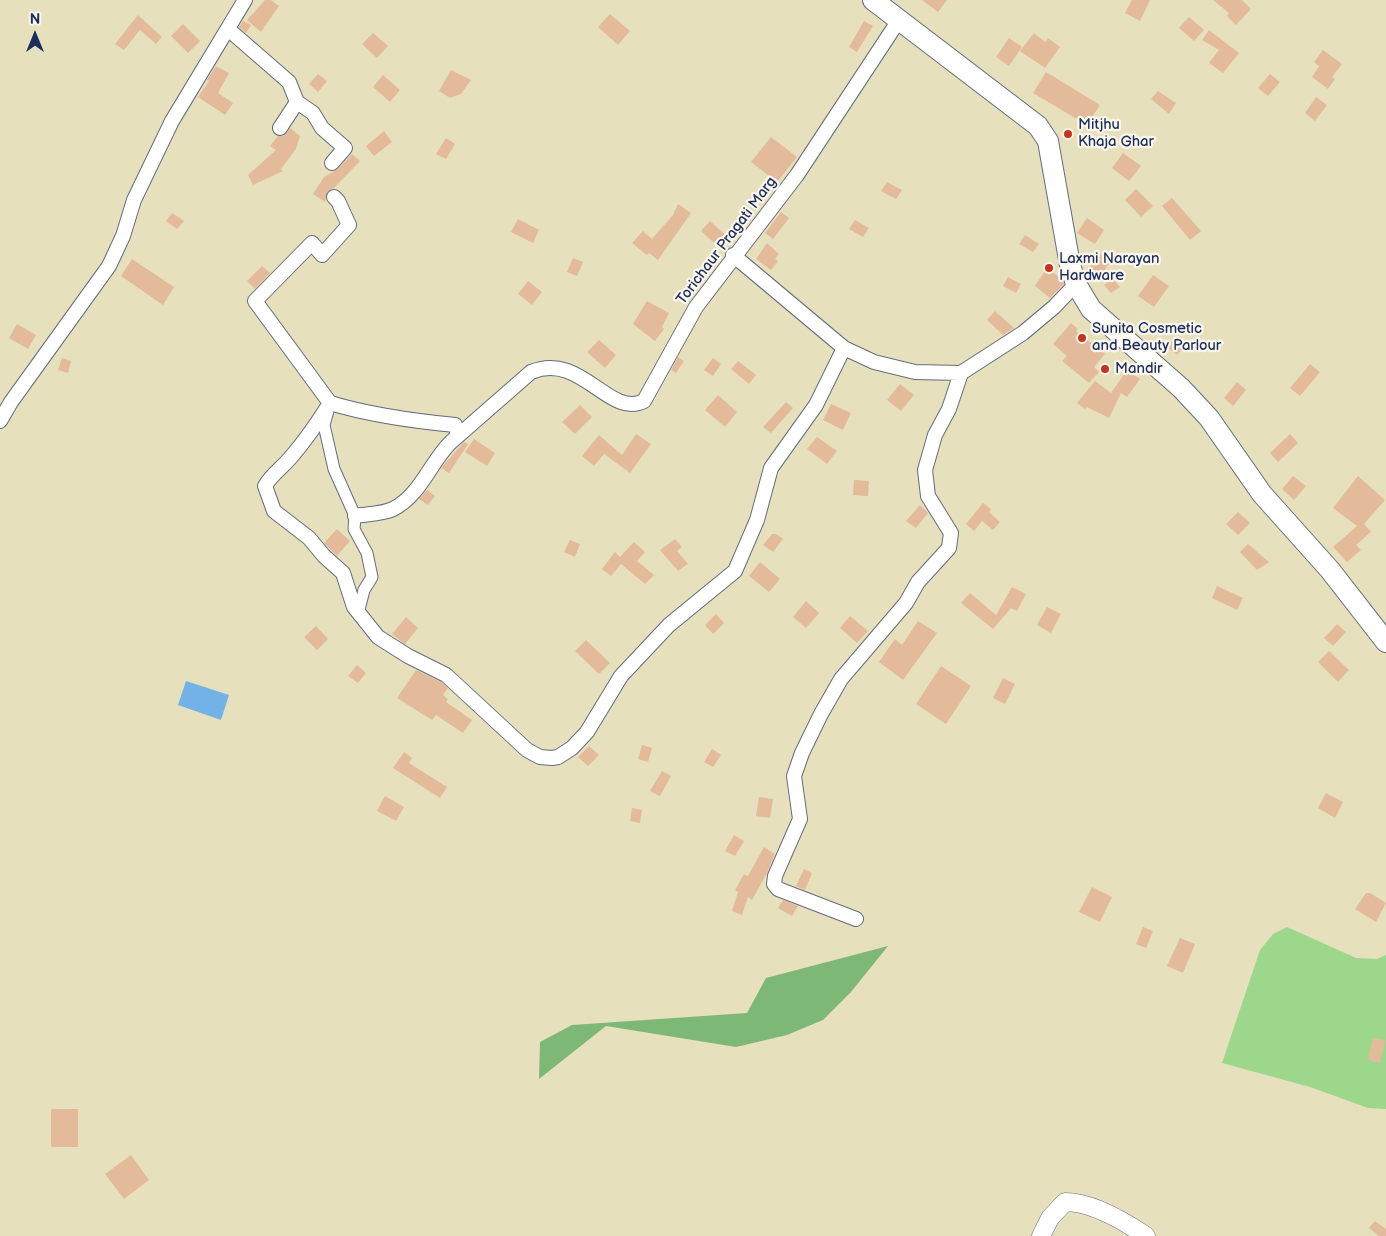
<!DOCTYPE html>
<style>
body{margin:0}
#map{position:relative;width:1386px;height:1236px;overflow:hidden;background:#e7e0bc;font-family:"Balsamiq Sans",sans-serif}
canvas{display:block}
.north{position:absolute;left:10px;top:10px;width:50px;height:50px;-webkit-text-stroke:4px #fbf7ec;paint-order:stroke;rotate:0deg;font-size:14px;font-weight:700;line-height:20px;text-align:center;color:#1b2f5e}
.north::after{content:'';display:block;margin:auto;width:18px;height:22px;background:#1b2f5e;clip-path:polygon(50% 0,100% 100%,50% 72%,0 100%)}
</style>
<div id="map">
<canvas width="1386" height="1236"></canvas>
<div class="north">N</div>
</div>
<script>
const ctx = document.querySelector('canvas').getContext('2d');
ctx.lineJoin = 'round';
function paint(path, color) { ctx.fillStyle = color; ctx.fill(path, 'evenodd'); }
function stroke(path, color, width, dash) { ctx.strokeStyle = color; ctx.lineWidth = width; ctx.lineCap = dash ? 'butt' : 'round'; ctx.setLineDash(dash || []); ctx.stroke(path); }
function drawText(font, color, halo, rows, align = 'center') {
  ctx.font = font + ' "Balsamiq Sans",sans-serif'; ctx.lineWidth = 4.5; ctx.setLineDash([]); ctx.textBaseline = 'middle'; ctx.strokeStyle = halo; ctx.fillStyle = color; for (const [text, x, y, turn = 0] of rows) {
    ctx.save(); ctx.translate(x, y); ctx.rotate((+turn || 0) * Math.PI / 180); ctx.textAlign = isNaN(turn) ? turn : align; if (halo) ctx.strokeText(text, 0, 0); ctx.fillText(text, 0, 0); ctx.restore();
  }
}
paint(new Path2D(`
 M1287,927L1356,958L1377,959L1386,955V1109L1368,1108L1310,1087L1222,1063L1260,950L1273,934Z`), '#9dd78b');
paint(new Path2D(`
 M888,946L851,992L823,1020L787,1035L736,1047L606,1026L539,1079L540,1042L572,1025L747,1013L766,978Z`), '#7eb877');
paint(new Path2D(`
 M186,681L229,695L221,720L178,705Z`), '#72b2e6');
paint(new Path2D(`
 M265,0H271L279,6L261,32L247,20Z
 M922,0H947L938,12Z
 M1132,0H1150L1140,21L1125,13Z
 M1213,0H1242L1251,9L1236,25L1227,16L1229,13Z
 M610,14L630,31L618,45L598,27Z
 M138,15L162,37L156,44L140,30L124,50L115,44Z
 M1189,17L1204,30L1194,41L1179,28Z
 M243,21L251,25L246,33L239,27Z
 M864,21L873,26L857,52L849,47Z
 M183,24L200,41L188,53L171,36Z
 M1209,30L1239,53L1223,73L1209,63L1219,50L1202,40Z
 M373,33L388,46L377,58L362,44Z
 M1034,33L1045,42L1048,38L1060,47L1045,68L1020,51Z
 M1009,38L1022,47L1009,66L996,57Z
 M1323,50L1342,64L1332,77L1335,79L1328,89L1312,77L1319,66L1314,62Z
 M216,66L229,73L218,93L233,103L225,115L198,97L209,81L207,80Z
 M451,70L471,80L461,94L450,98L439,91Z
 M1046,72L1100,105L1087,125L1033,93Z
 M318,74L327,81L318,92L309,84Z
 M1270,74L1280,82L1268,96L1258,88Z
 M383,75L400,90L390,102L373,87Z
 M1158,91L1176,103L1169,114L1151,99Z
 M1316,97L1327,105L1315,121L1305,113Z
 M290,128L300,136L296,149L281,169L283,171L253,185L248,175L276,150L270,146L278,136H284Z
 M384,131L392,142L374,156L366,146Z
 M771,137L797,157L777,182L751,162Z
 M446,138L455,144L446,159L436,154Z
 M1123,153L1141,166L1129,181L1112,168Z
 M352,154L360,161L334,188L328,191L325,202L313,194L324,177L338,169Z
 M887,182L902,190L896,199L881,191Z
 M1136,189L1153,206L1141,217L1125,200Z
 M1172,198L1201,231L1190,240L1162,206Z
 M678,204L691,213L658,260L649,253L647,255L632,243L643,231L652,239L673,215Z
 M781,212L789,218L773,239L765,233Z
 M172,213L184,221L177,229L166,221Z
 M1087,218L1104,230L1095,244L1077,233Z
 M518,219L539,230L533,243L511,232Z
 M855,220L869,228L863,237L849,229Z
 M710,221L730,239L721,249L701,231Z
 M1025,235L1039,244L1033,252L1019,244Z
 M767,243L779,254L775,259L778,261L771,270L756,259Z
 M1104,251L1113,259L1105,269L1120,287L1111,293L1104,285L1107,283L1089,268Z
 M573,258L583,262L577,276L567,272Z
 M132,259L174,287L163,305L121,276Z
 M262,266L270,273L255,289L247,281Z
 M1047,268L1062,279L1064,284L1050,298L1035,286Z
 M1153,275L1169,286L1154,307L1138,296Z
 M1008,277L1021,284L1016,293L1003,286Z
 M528,281L542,292L532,305L518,294Z
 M647,301L669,313L662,327L664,329L655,341L633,324Z
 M995,311L1014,328L1003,335L987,320Z
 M1071,323L1078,329L1076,331L1105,354L1094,367L1099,372L1089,383L1062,361L1067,356L1053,344Z
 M17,324L36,335L28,349L9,338Z
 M1175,337L1185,345L1177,355L1167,347Z
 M599,340L616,355L605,368L587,352Z
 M678,357L684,361L676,373L671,370Z
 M62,358L71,361L68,373L58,370Z
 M713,358L721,364L713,376L704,370Z
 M738,361L756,375L749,384L731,369Z
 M1310,364L1320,372L1300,396L1290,388Z
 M1127,370L1140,379L1127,397L1121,393L1109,418L1087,407L1085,409L1077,403L1095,381L1111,393Z
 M1237,382L1246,390L1233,406L1224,398Z
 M900,384L914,395L901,411L887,400Z
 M718,395L737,412L725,427L705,410Z
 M786,402L793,408L771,433L763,427Z
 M831,404L851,413L843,430L823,420Z
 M580,405L592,417L575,434L562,422Z
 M636,434L651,444L630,473L604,454L594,466L582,456L599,435L622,455Z
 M1290,434L1298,443L1278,462L1270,453Z
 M817,437L837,451L827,464L807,449Z
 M474,439L495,453L487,466L465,452Z
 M464,442L468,444L449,473L441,468Z
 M1293,476L1306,486L1294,500L1282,489Z
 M1358,476L1385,500L1364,524L1371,532L1356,545L1361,550L1347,562L1333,547L1357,526L1333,508Z
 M854,480L869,481L868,496L853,495Z
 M427,490L435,496L428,505L419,499Z
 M983,503L991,509L989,512L1000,522L993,530L982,521L974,531L966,524Z
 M920,505L928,513L916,528L906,521Z
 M1238,512L1250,523L1238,535L1226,524Z
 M337,529L350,541L337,556L324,543Z
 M772,534H776L783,539L773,552L763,545Z
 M675,539L682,547L677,551L688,564L678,571L660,550Z
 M570,540L580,544L575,557L564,552Z
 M634,542L645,552L637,561L654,575L645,584L621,564L611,576L602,569L615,552L620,557Z
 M1248,544L1269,562L1257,570L1240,552Z
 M760,562L780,579L769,592L749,576Z
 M1217,586L1243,598L1237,610L1212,598Z
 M1012,587L1026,594L1017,611L1011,608L993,629L961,603L970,593L996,615Z
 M806,601L819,613L806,628L793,617Z
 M1047,607L1061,614L1051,633L1037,625Z
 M716,614L724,623L713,634L705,625Z
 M850,616L868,631L857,643L840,628Z
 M406,617L418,628L405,644L392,634Z
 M918,621L937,633L903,680L879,662L895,639L902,645Z
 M1337,624L1346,632L1333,646L1324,638Z
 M316,626L328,639L317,650L304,637Z
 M586,640L610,663L599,674L575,651Z
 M1329,651L1349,670L1338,682L1318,662Z
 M357,665L366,673L358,683L348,676Z
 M941,666L971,686L946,724L916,704Z
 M416,670L441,682L448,688L443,695L448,699L446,702L472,720L463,733L436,715L432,720L397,698Z
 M1003,678L1015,684L1005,704L993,698Z
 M642,745L652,748L648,762L638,759Z
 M589,746L599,755L588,766L578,757Z
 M712,749L721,755L713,767L704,762Z
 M404,752L412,758L409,763L447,787L440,798L393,768Z
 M662,771L671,776L660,796L650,791Z
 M1326,793L1343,802L1335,818L1318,808Z
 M385,796L404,807L396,821L377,811Z
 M759,797L773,799L770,818L756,816Z
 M632,808L642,810L640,823L630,821Z
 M734,835L744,841L735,856L725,851Z
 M764,847L775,854L767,873L752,900L748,897L742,915L732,911L738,892L735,890L744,874L748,876Z
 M804,869L812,873L805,890L796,886Z
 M1092,887L1112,897L1100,922L1079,912Z
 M1366,893H1370L1386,903L1376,922L1355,909Z
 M783,900L798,906L792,916L778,908Z
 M1143,927L1153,931L1146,948L1136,944Z
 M1180,938L1195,944L1183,973L1167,966Z
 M1373,1038L1385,1040L1380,1063L1368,1060Z
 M51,1109H78V1147H51Z
 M131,1155L149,1180L124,1199L105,1174Z
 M1375,1221L1386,1229V1236H1379L1369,1228Z`), '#e3bb9a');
const pedestrian = new Path2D(`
 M328,411L324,425L334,469L355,516L354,529L367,553L372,577L364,590L358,613`);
const minor = new Path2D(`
 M228,29L289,82L297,102L313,113L322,128L345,148L332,163
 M280,128L297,102
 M733,255L844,348
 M330,403L255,301L312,243L322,255L349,225L338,201L334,197
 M0,421L11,402L109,266L123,236L134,200L172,121L245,0
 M458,435L455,425C413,421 370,415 330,403C318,422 306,440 291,457C282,468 272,474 265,486L274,511L309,538L324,556L343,573L354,607L378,637L408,656L446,675L527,750L540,757L552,758L558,757L572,748L587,732L621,676L669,625L735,571L757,520L771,468L816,405L844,348L874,362L915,372L961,373L1023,333L1054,307L1076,284
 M355,516C366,514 383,514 393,509C420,496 431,461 451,442L531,372C581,351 609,419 644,401L696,307L797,175L899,20
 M856,919L778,889L774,884L775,876L800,819L794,776L802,753L821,714L841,679L906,603L918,582L949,548L951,533L928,496L925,470L935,435L949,409L961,373`);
const tertiary = new Path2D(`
 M1041,1236L1050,1218L1065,1202C1091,1202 1124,1221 1146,1236`);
const secondary = new Path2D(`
 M873,0L1038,126L1048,141L1070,265L1076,284L1091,309L1181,388L1209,418L1262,494L1330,570L1386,642`);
stroke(pedestrian, '#626d7f', 13);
stroke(minor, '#626d7f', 16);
stroke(tertiary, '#626d7f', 19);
stroke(secondary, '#626d7f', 22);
stroke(pedestrian, '#fff', 11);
stroke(minor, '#fff', 14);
stroke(tertiary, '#fff', 18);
stroke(secondary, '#fff', 20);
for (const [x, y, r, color] of [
 [1068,134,5,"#c8321e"],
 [1049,268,5,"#c8321e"],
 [1082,338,5,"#c8321e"],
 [1105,369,5,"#c8321e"]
]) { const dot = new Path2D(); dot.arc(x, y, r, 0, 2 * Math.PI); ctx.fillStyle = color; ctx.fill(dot); stroke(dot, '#fbf7ec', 2); }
drawText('15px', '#1b2f5e', '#fbf7ec', [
 ["Mitjhu",1078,125],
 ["Khaja Ghar",1078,142],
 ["Laxmi Narayan",1059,259],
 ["Hardware",1059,276],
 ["Sunita Cosmetic",1092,329],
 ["and Beauty Parlour",1092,346],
 ["Mandir",1115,369]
], 'left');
drawText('15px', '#1b2f5e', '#fbf7ec', [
 ["Torichaur Pragati Marg",727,241,-53]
]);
</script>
